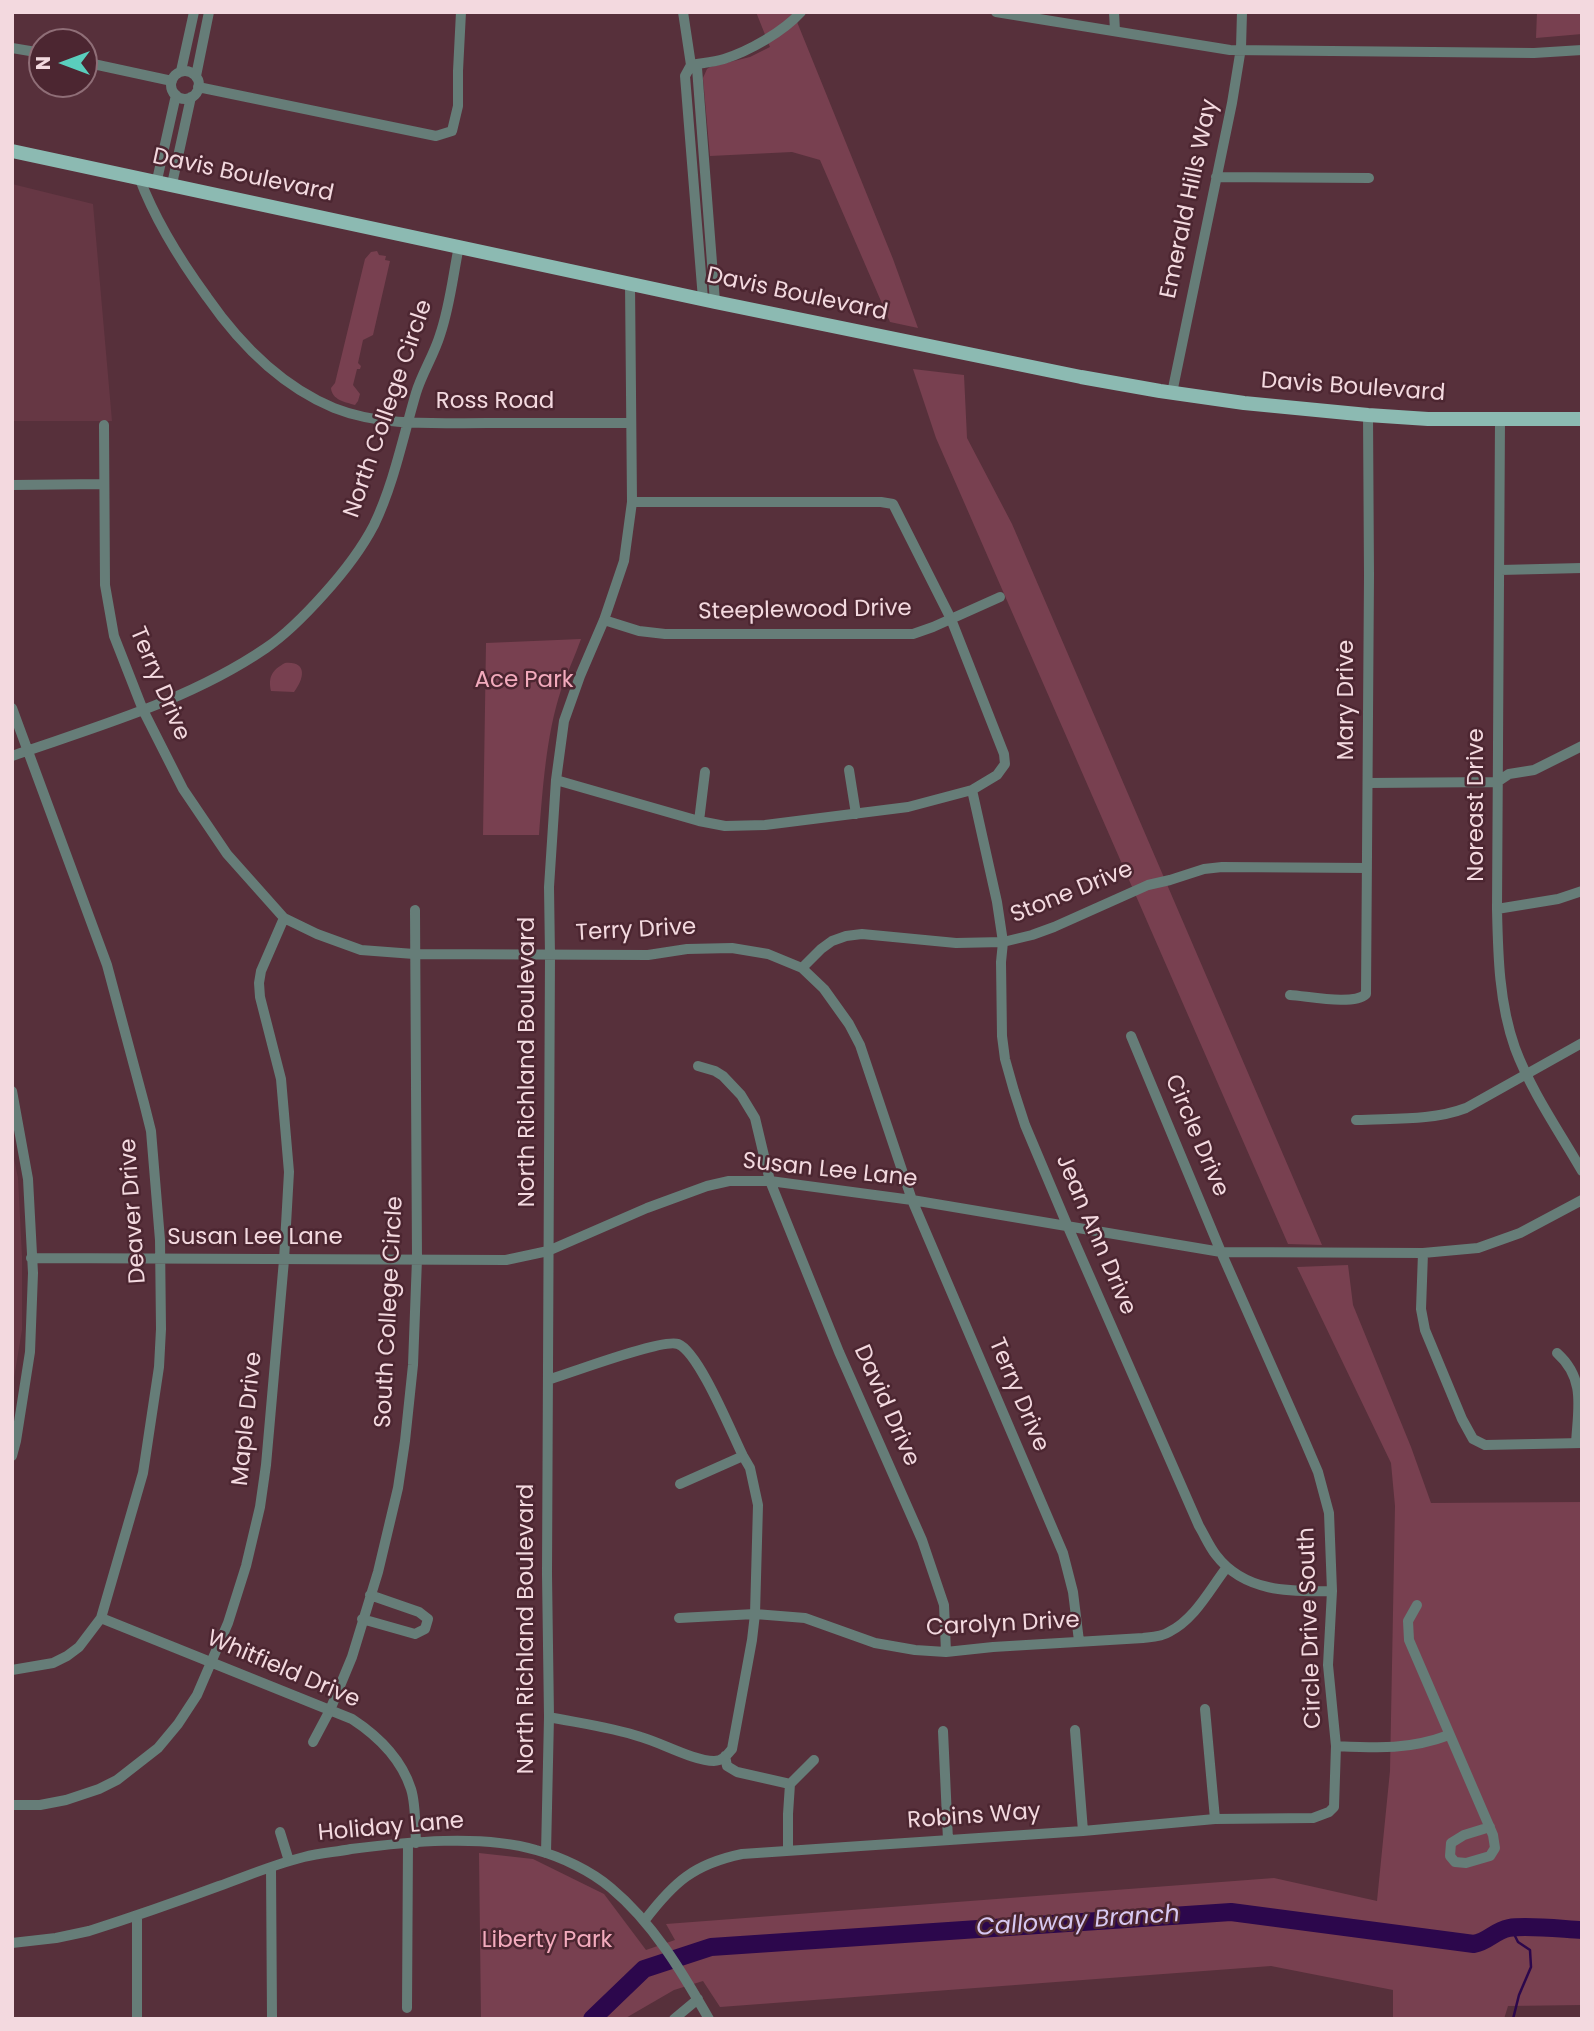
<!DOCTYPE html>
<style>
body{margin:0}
#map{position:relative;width:1594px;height:2031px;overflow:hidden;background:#57303b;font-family:Poppins,sans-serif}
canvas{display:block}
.frame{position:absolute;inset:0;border:14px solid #f3d9df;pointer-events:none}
.north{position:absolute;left:28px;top:28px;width:70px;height:70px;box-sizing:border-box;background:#4c2631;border:2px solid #8f6e77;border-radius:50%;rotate:270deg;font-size:19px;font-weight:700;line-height:28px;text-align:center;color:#f3d9df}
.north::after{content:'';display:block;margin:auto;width:24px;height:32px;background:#5acebd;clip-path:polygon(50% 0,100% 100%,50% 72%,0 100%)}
</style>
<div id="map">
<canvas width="1594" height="2031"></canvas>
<div class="frame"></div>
<div class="north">N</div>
</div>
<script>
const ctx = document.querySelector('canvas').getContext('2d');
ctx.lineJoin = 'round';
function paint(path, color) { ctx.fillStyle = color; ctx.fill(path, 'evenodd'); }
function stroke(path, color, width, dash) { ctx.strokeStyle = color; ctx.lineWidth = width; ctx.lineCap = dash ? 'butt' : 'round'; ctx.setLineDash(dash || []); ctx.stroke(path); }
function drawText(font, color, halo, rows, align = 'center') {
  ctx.font = font + ' Poppins,sans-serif'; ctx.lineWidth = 5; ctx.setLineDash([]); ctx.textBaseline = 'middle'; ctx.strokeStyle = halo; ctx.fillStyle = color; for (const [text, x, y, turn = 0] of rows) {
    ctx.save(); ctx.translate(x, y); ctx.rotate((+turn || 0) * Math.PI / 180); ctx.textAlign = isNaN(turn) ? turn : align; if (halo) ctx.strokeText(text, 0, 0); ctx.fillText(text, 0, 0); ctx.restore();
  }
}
paint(new Path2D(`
 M12,184L93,204L112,421H12Z
 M12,1149L18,1178L22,1256V1330L12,1390Z`), '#663744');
paint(new Path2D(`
 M756,12H793L893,259L918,328L890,322L820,160L792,152L710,156L703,78L707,69L710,67L750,57L770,47Z
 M1537,12H1582V34L1536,38Z
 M377,251L379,255L386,256L385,260L390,261L373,335L363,340L358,363L361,366L360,369H357L353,385L360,394L358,401L355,405C345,402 332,400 331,388L335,383L365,259L371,252Z
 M913,369L964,375L967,438L1012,524L1322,1245L1288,1244L936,438Z
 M581,639C575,656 567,673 561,690C546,736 543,787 539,835H483L486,643Z
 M285,663C307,661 305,678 294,692L271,691C268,677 272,670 285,663Z
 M1348,1265L1353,1305L1411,1447L1431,1503L1582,1502V2005L1508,2006L1504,2019H1393V1990L1271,1966L720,2007L703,1981L674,1990L624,2019H568L567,2017L564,2019H481L479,1853L533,1859L604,1894L646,1950L675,1940L666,1924L1274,1878L1377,1901L1390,1771L1395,1506L1391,1463L1297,1267Z`), '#784050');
stroke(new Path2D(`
 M1513,2019L1519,1995L1531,1967L1530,1950L1518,1942L1515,1936L1520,1928`), '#2c074c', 2.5);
stroke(new Path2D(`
 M592,2019L644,1969L711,1947L1231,1912L1474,1944C1489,1941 1494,1931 1509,1928C1526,1925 1562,1929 1582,1930`), '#2c074c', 18);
stroke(new Path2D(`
 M683,12L691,65L697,68L715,302
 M996,12L1230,50L1534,53L1582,50
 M1114,12L1115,31
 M12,48L42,53
 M84,62L172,81
 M691,65L685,76L703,299
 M691,65C702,63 714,62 724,59C749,51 783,32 801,12
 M181,71L194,12
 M171 85a14 14 0 1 1 28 0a14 14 0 1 1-28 0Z
 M196,76L209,12
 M198,87L436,136L452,131L458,106V71L461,12
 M139,177C155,220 180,260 207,297C239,343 281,386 334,408C382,427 436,423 487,423C535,423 583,423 631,423
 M1216,177L1369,178
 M157,180L176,95
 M172,184L191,97
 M1172,393L1232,103L1241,48L1242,12
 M1500,420L1497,909C1498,955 1499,1003 1515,1048C1531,1091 1559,1131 1582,1171
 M104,425L105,585L114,636L143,710L183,789L227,854L284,918L317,934L361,950L414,954L648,955L687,949L732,948L768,954L802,968L824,989L849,1024L860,1045L912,1200L1063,1553L1073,1592L1079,1641
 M12,485L104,484
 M1500,570L1582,568
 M604,620L639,631L665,634H913L933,627L1000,597
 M12,708L107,965L144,1103L151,1131L160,1240L161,1329L159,1367L143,1473L101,1618L79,1647L67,1656L53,1663L12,1670
 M12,756C98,726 190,700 266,648C288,633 307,613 324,594C343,573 361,550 374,525C394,483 403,437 416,393C422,373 434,355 440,335C450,306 453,275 459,246
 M849,770L856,814
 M556,780L699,821L725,826L765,825L908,807L972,790L997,775L1005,764L1004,754L951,619L893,504L881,502H632
 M1368,783L1497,782L1509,774L1534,770L1582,746
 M972,790L997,902L1003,942L1001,962L1002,1036L1005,1059L1014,1091L1025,1125L1068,1227L1199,1526C1205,1536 1209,1546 1216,1555C1244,1592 1290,1592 1332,1591
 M699,821L705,772
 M1497,909L1558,899L1582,891
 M802,968L821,949L832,941L846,936L862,934L956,943L1003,942L1032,935L1054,927L1148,885L1170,880L1204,869L1222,867L1367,868
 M1290,995C1308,996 1353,1006 1366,994L1369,576L1368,415
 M698,1066L715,1071L723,1076L741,1095L755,1118L770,1181L839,1352L922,1540L944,1605L946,1652
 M12,1091L28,1179L33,1273L30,1352L16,1441L12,1456
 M1356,1120C1393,1118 1432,1121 1466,1108L1582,1043
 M1423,1253L1421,1309L1425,1330L1462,1419L1473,1439L1485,1445L1582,1443
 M31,1258L506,1260L548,1251L647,1208L707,1186L729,1181H770L912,1200L1221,1252L1423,1253L1478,1248L1520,1233L1582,1200
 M1557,1353C1586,1379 1578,1408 1576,1443
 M548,1380C570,1373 663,1338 678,1344C699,1352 732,1434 743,1456L750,1468L758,1505L755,1614L752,1640L732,1749C727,1755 723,1761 714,1761C694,1761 662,1743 641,1737C611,1727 579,1723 549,1717
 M680,1484L743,1456
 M1417,1605L1408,1621L1409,1640L1493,1835L1495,1848L1490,1856L1466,1863L1455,1862L1450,1856L1451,1843L1464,1835L1490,1827
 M101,1618L352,1719C378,1736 401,1758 411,1789C416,1805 415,1825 416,1843
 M679,1618L755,1614L805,1618L875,1643L915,1650L946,1652L993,1647L1143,1638C1152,1637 1161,1637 1169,1632C1195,1619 1210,1589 1227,1567
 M362,1619L415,1634L425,1629L428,1619L419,1612L370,1595
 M1205,1709L1215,1819
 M1075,1730L1083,1831
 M943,1731L948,1840
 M313,1742L330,1710L352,1657L378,1572L398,1488L405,1441L413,1365L417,1259L415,910
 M1336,1746C1377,1748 1409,1750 1449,1735
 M725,1756L727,1766L737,1772L790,1784
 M12,1805H40L66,1800L99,1789L117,1780L158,1748L178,1724L197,1695L228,1623L246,1566L260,1507L266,1465L284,1260L289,1172L281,1079L260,997L259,983L261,971L284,918
 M280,1832L289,1861
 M788,1851V1814L790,1784L814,1760
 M546,1853L549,1717L547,1574L550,955L549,887L556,780L564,721L580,676L604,620L624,561L632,502L630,283
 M271,1867L272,2019
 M137,1916V2019
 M645,1920C674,1882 694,1864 742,1854L1083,1831L1215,1819L1313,1818L1329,1812L1334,1807L1336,1746L1328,1665L1332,1591L1329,1513L1318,1472L1303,1437L1221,1252L1131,1036
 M12,1943L56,1938L89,1931C133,1917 176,1902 219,1886C247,1876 275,1864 304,1857C320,1853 336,1852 351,1849C406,1842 482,1834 536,1850C562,1857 591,1871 611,1888C653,1923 682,1972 709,2019
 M407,2008L408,1843
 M674,2019L698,1999`), '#667d78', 10);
stroke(new Path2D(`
 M12,151L715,302L1081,377L1160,391L1244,403L1368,415L1428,419H1582`), '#8cbab2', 14);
drawText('23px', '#f3d9df', '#4c2631', [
 ["Davis Boulevard",243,176,12],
 ["Emerald Hills Way",1190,199,-78],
 ["Davis Boulevard",797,295,12],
 ["Davis Boulevard",1353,388,4],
 ["Ross Road",495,402],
 ["North College Circle",389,409,-71],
 ["Steeplewood Drive",805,611,-1],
 ["Terry Drive",159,684,67],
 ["Mary Drive",1347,700,-90],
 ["Noreast Drive",1477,805,-90],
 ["Stone Drive",1072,893,-22],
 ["Terry Drive",636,931,-3],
 ["North Richland Boulevard",528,1062,-90],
 ["Circle Drive",1196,1136,67],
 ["Susan Lee Lane",830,1171,6],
 ["Deaver Drive",134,1211,-94],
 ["Jean Ann Drive",1095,1235,67],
 ["Susan Lee Lane",255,1238],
 ["South College Circle",390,1312,-87],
 ["Terry Drive",1018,1395,67],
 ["David Drive",886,1406,66],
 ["Maple Drive",248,1419,-84],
 ["Carolyn Drive",1003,1625,-3],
 ["Circle Drive South",1311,1628,-92],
 ["North Richland Boulevard",527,1629,-90],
 ["Whitfield Drive",283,1670,23],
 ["Robins Way",974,1817,-4],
 ["Holiday Lane",391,1828,-5]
]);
drawText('23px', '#f3abbd', '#4c2631', [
 ["Ace Park",524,681],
 ["Liberty Park",547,1941]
]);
drawText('italic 24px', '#d7c8f1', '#4c2631', [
 ["Calloway Branch",1078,1922,-4]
]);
</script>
